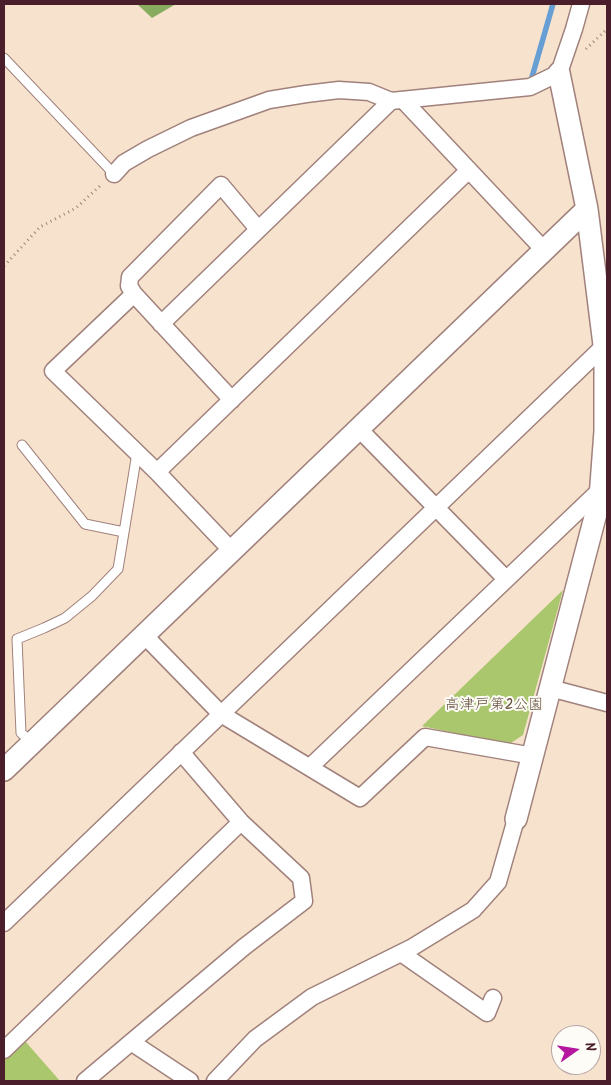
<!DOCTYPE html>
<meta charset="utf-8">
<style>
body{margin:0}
#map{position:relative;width:611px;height:1085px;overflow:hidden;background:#f7e3cd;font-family:Kalam,sans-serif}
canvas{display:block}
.frame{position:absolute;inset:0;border:5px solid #4a1f2b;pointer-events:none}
.north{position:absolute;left:551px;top:1025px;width:50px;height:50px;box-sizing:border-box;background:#fdfcf7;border:1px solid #b5a4a5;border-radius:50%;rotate:77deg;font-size:14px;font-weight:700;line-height:20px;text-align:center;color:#4a1f2b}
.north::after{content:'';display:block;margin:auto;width:18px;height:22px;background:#b5179e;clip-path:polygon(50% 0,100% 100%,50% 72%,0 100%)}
</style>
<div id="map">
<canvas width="611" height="1085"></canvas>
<div class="frame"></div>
<div class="north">N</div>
</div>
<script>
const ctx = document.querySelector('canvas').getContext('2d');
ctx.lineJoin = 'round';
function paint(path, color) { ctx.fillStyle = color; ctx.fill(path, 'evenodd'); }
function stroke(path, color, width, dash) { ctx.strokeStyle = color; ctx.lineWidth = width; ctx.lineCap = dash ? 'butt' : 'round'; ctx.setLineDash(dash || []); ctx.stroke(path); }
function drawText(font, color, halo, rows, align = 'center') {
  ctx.font = font + ' Kalam,"Klee One",sans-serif'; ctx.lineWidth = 4; ctx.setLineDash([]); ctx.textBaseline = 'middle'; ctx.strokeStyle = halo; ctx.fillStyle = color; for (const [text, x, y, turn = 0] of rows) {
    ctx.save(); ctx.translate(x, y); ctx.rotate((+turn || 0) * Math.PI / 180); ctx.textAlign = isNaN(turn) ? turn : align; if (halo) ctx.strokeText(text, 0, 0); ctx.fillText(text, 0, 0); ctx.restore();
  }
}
paint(new Path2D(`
 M563,590L523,735L508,745L422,726Z
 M25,1041L60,1081H4V1059Z`), '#aac76d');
paint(new Path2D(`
 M137,4H176L152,18Z`), '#87ac60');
stroke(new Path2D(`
 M532,77L553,4`), '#679fd5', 5.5);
const service = new Path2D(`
 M4,58L114,174
 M22,445L85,524L124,532
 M32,742L21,733L17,639L44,628L65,618L92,596L118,569L137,453`);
const minor = new Path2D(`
 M403,100L544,250
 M114,174L124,163L148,149L191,128L269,100L306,94L339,90L369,92L391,101L530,87L559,73L574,29L581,4
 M134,294L129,286L130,277L221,185L258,229
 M161,324L391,101
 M359,429L506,579
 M157,472L469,170
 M232,551L157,472L53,371L134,294L232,400
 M144,635L221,714L360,798L425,737L533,756
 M550,688L607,703
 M310,767L601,489
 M4,923L604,346
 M401,953L487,1013L493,998
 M131,1042L190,1081
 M4,1050L241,822
 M85,1081L244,947L304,901L301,878L241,822L181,752
 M215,1081L255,1039L312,997L411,948L473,910L498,882L516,819`);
const tertiary = new Path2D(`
 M4,770L587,209
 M516,819L600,498L605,431V353L587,209L559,73`);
stroke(service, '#a0817c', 11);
stroke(minor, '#a0817c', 19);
stroke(tertiary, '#a0817c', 24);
stroke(new Path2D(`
 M586,49L607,29
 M4,266L40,227L76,208L102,184`), '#a0817c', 3, [1, 4]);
stroke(service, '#fff', 9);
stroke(minor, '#fff', 16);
stroke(tertiary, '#fff', 21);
drawText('15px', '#67513f', '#fdfcf7', [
 ["高津戸第2公園",494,706]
]);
</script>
